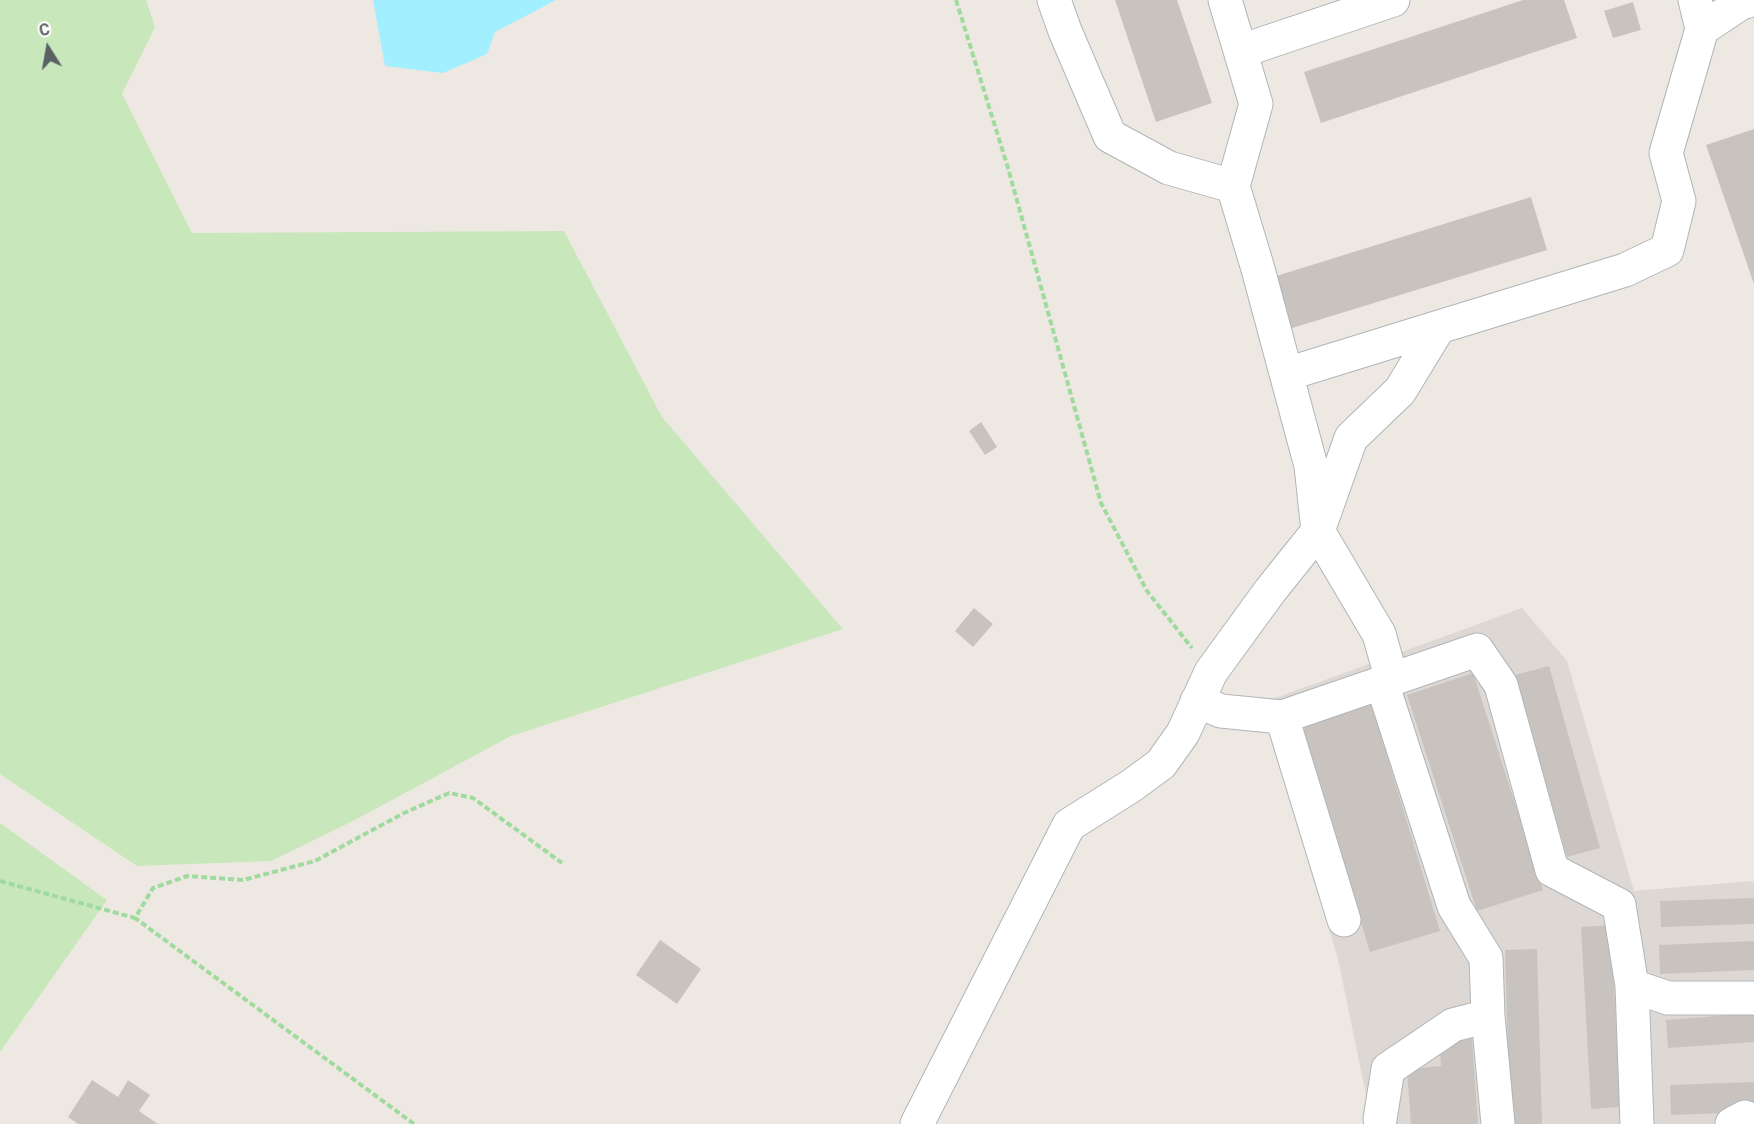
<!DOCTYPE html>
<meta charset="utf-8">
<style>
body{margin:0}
#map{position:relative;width:1754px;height:1124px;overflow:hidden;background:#eee8e2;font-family:Roboto,sans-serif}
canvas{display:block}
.north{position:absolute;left:18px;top:18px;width:60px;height:60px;-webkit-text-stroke:4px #fff;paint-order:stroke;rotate:349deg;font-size:16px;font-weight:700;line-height:24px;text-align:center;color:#5a6164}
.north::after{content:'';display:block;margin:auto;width:21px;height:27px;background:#5a6164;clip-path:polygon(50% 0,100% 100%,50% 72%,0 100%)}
</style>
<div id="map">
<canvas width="1754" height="1124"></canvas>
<div class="north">С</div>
</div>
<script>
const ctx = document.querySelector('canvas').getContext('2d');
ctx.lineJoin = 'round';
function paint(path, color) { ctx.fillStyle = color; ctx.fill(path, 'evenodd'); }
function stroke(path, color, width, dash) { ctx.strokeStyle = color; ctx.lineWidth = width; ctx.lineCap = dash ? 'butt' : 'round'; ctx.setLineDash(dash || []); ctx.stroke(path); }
paint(new Path2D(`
 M1522,608L1567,661L1634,891L1754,881V1124H1372L1338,959L1262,703Z`), '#ddd8d4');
paint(new Path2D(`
 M0,0H146L155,27L122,94L192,233L564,231L662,417L843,629L511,736L353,821L271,861L137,866L0,774Z
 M0,823L107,900L0,1052Z`), '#c8e8bc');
paint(new Path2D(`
 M373,0H556L495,32L487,54L443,73L385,66Z`), '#a1efff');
paint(new Path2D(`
 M1115,0H1177L1212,103L1156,122Z
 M1523,0H1564L1577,38L1321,123L1304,72Z
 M1633,2L1641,30L1613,38L1604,11Z
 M1754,129V284L1706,145Z
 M1531,197L1547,250L1289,329L1273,277Z
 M981,422L997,447L985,455L969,431Z
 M974,608L993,624L973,647L955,631Z
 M1549,666L1600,848L1567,857L1515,675Z
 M1473,673L1543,890L1477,911L1407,695Z
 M1371,703L1440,931L1370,952L1302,725Z
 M1754,898V924L1661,927L1660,901Z
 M1611,925L1620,1107L1591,1109L1581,927Z
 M660,940L701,969L677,1004L636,975Z
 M1754,941V970L1660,974L1659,945Z
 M1537,949L1542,1124H1510L1505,950Z
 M1754,1013V1042L1668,1048L1666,1020Z
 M1472,1038L1478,1124H1411L1407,1069L1441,1066L1439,1041Z
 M92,1080L118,1097L128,1080L150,1095L139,1111L158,1124H78L68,1117Z
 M1754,1082V1112L1671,1115L1670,1085Z`), '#c9c3bf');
const minor = new Path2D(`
 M1054,0L1065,31L1110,136L1169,168L1233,186
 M1225,0L1256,104L1233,186L1258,269L1311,466L1318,531L1379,634L1392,680
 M1702,29L1741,3L1752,0
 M1241,51L1393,0
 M1287,374L1439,327
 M1382,683L1454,906L1486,958L1488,1016L1498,1124
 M1197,701L1221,711L1282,717L1344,920
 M1282,717L1477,650L1501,685L1552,870L1619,905L1632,986L1637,1124
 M1632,986L1668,998H1754
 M1380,1119L1388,1069L1453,1025L1488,1016
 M917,1124L1069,825L1131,786L1161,764L1183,733L1211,672L1270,591L1318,531L1351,438L1400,391L1439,327L1625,270L1667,250L1679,201L1666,153L1702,29L1695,0
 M1732,1124L1745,1117L1754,1121`);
stroke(minor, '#b0b5b8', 35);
stroke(new Path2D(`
 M956,0L1008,168L1101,503L1147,591L1192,648
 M0,881L135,918
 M414,1124L135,918L153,888L187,876L243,880L315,861L404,813L449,793L473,798L562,863`), '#9fdb9e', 4, [6, 3]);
stroke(minor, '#fff', 33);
</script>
